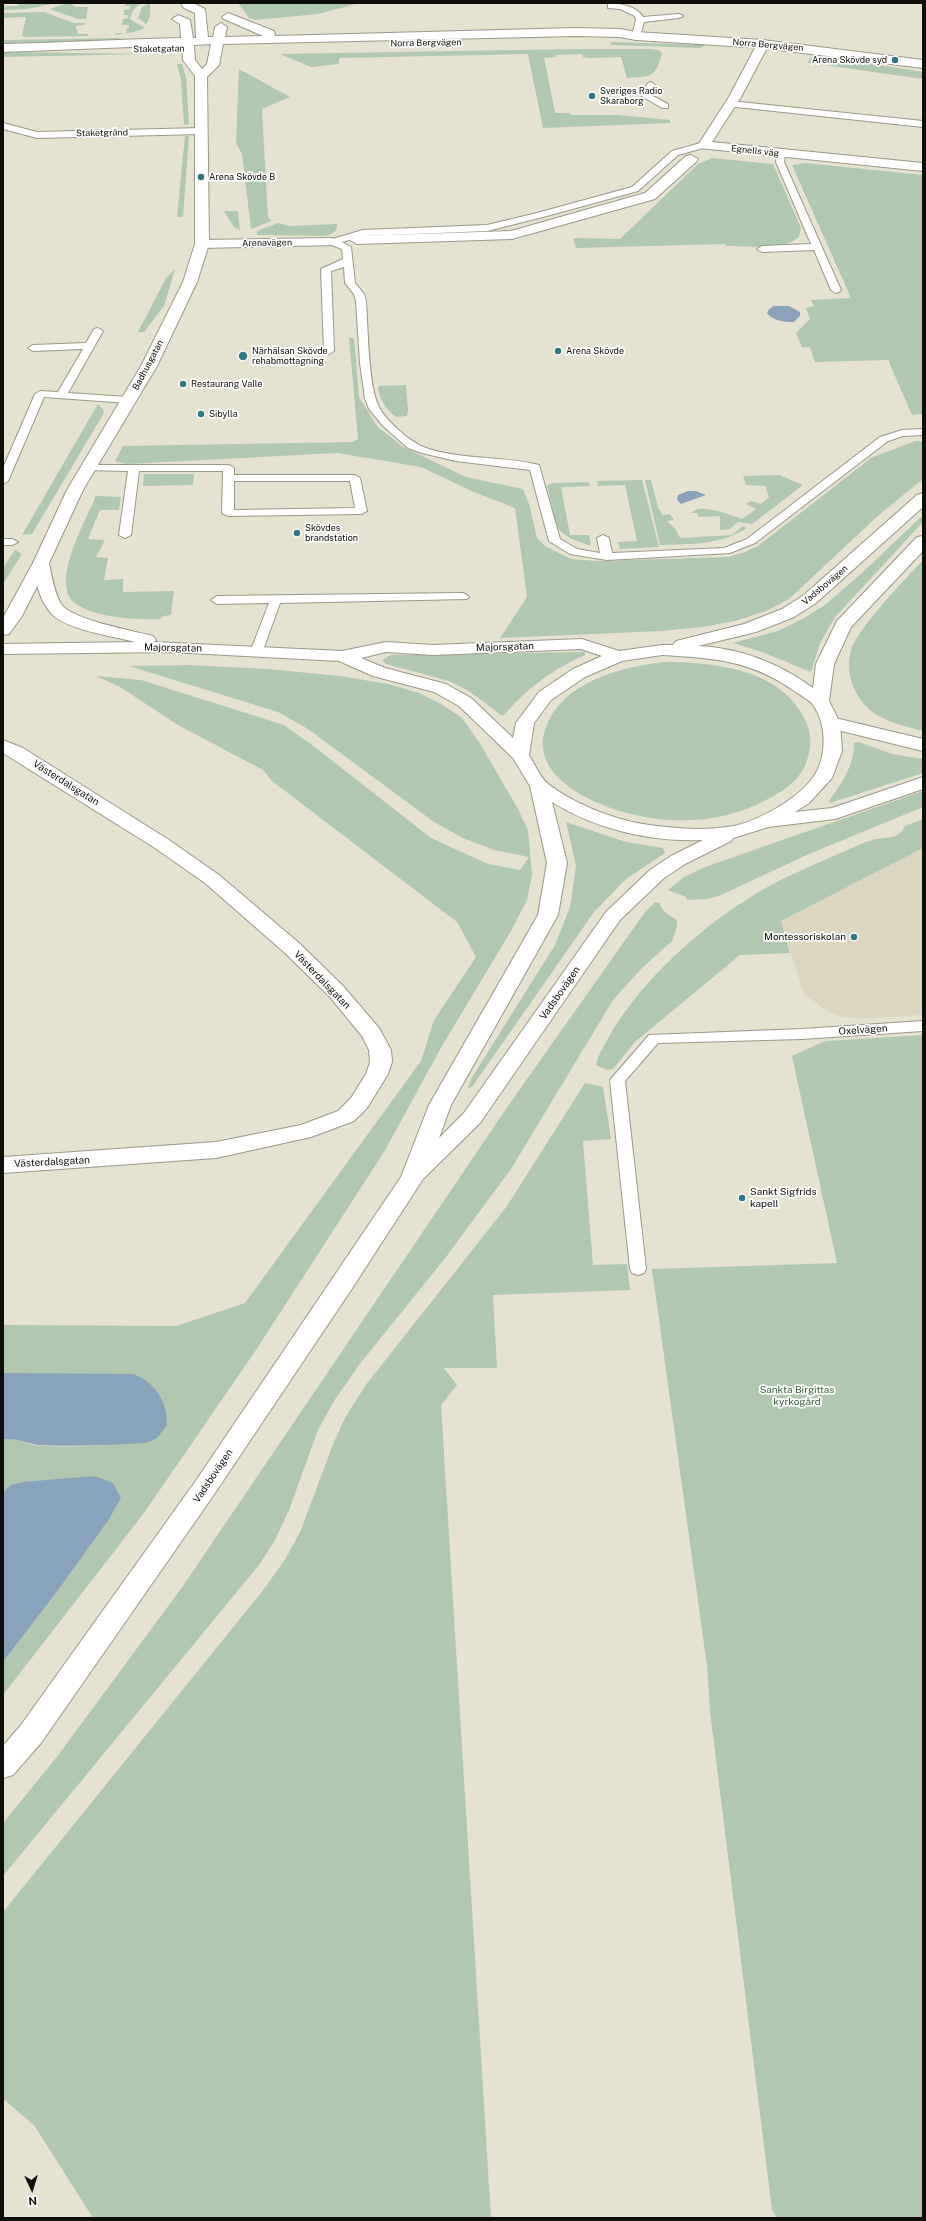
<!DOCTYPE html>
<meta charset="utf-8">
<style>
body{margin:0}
#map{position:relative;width:926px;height:2221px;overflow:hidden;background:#e6e2d0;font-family:"Public Sans",sans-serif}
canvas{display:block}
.frame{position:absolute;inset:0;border:4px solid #0e0d07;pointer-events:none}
.north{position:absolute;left:12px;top:2169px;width:40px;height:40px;-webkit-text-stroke:3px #fff;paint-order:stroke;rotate:176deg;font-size:11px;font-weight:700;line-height:16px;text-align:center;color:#0e0d07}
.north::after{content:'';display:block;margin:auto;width:14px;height:18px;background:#0e0d07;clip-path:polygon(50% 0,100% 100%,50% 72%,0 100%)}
</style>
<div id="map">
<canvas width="926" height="2221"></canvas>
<div class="frame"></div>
<div class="north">N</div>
</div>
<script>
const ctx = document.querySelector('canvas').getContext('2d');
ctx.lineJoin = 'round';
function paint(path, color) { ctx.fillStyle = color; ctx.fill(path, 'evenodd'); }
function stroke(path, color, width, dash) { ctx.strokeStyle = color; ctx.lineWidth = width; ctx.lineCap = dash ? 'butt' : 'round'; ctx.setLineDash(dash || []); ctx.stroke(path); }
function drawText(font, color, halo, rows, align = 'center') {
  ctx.font = font + ' "Public Sans",sans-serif'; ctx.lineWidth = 3.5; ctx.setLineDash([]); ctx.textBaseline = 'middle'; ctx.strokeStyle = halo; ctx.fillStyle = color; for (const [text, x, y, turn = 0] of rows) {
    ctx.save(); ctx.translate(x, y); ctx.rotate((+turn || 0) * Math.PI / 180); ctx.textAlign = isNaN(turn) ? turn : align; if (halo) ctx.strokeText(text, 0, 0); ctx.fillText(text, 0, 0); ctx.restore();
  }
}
paint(new Path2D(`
 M923,848V1015L861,1019L843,1017L829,1012L804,994L781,921Z`), '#dcd6be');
paint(new Path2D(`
 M19,3H57L27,9L3,10V6H18Z
 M68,3L76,7H88L86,19H78L50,9Z
 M125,3H143C135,6 132,11 130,19L145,28L134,32L115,35L116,33H126L127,28H129V25H122L123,19L128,18V15H124V10L130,9V6H125Z
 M150,3V17L146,24L138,18L142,7Z
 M238,3H360L318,14L255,20L249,18Z
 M44,12L74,23H85L84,25L76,26V29H78L77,34H88V36L25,37L22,36L26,17L3,18V13Z
 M122,38L105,41L3,44V40Z
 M611,42L704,45L701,48L611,45Z
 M577,49H650L659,50L662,53C656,77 651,77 627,78L621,57L588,58L583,57L582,54L556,55V57L544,58L555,113H570L571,115H618L670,120V123L543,128L528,54L339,58V64L311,67L280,54Z
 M3,52L146,54L3,57Z
 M810,58L848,60L923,72V79L810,63H808Z
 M177,64H182L186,77L189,124L184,125L181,80Z
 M239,69L290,97L262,109L268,217L272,221L251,229L242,154L236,143Z
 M185,136H189L183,217H177Z
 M712,158L773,164L801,228L799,237C781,252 748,245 726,246L725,244L576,248L573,238L620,239L698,164Z
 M805,163L923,175V414L912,415L888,360L815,362L810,347H802L796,333L810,319L806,308L814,306L811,300L851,298L792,165Z
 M224,211H238L240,230L234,227Z
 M278,223L289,226L337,224C338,232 332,234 325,236L257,235V231Z
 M175,269L164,306L144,332H138L166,278Z
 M349,338H354L359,397L377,426L403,447L466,477L523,489L529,504L537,538L545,546L571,559L598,561L728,557L745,552L758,546L871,458L915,441H923V479L880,514L789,599L766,611L735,621L703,627L662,631L500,638L527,597L515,508L474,492L421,467L337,453L127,464L115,461L123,446L353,442L358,439Z
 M406,385L408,410L407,416L396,417C386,409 379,399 378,386Z
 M98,404L103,409L104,413L32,534L22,535Z
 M144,474H194L193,485L143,486Z
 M779,475L803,485L752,524L738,522L730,529L720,530V516L699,517L697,513H691C700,502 729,515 742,519L756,509L746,504L751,501L761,504L769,497L765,486L746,485L743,476Z
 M642,480L659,547L620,549L618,542L637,541L625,485L598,486L597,481Z
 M645,480H651L658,508L663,515L670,514L674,520L667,521L676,530L680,538L732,535L743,526L747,528C720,545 691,544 660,545Z
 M588,482L590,486L561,487L570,535H589L591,545H589C576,541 563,537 556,525L547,485L554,483Z
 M96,496L121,497L119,510H100L88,539L105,540L96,557L108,558L104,580L123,579V592L174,591L171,615L164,616L160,619C139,620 72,618 67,591C61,563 85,522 96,496Z
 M923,515V522L835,617L820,643L811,672L762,652L733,643L778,631L806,617L825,605L863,572Z
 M15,550L22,554L3,584V568Z
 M923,560V731C908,727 890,723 877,715C854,702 841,666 854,643C869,616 902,583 923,560Z
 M585,652V655C553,669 527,688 504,715H501L469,691L449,681L386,664L382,660L391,655Z
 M663,662C711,662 778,668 803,716C813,733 812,751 804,768C796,783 782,792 768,799C737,816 704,822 669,820C623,818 516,785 549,720C569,680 623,667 663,662Z
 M189,665L268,669L340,676L388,684L419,693L443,705L462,718L479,742L518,809L528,830L532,875L527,900L511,931L442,1046L384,1152L256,1350L144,1513L3,1695V1662L59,1589L110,1518L121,1498L94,1476L11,1485L3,1492V1440C13,1436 23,1443 33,1445C59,1448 86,1446 112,1445L40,1375L3,1373V1325L176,1326L245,1303L421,1061L434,1020L476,957L457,922L272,781L263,770L178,725L120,687L96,676L141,680L284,725L316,748L431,838L488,864L520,870L529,857L494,850L463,838L434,822L308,729L278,712L129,666Z
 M859,742L892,754L923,759V773L830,803L829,801C842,783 854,766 854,743Z
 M923,791V807L809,854L721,895L708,899L687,900L686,897L668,890L684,877L705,867Z
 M923,819V848L781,921L790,953L740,955L636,1041L613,1069L607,1070L596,1065C598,1054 605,1045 610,1035C647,971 723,907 789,876C808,867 827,859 845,851C855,847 866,841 876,839C888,837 899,839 905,826Z
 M566,822L626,842L663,848L665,853L626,879L594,912L472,1087L468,1088L471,1079L555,945L570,907L576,866Z
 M655,902L660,903C661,911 670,916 677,920V926L672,941L642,968L613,1000L511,1169L446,1257L359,1365L334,1401L318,1430L289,1510L274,1542L259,1565L3,1876V1823L56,1758L183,1586L508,1106L645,912Z
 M923,1035V2218H777L772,2210L710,1711L707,1666L652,1269L837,1263L792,1056L825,1041Z
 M585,1083L603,1087L611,1139L583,1141L593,1265L627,1264L630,1290L493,1295L497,1368H444L457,1385L441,1405L491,2218H93L34,2125L3,2099V1912L264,1589L286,1558L301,1530L334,1442L345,1418L365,1386L507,1206Z`), '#afc8af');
paint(new Path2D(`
 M774,306H789L800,312V316L794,322C784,322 773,321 767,313L769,309Z
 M688,491H696L706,495L681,504L677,500L678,495Z
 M3,1373L133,1374C154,1381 168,1402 167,1425L157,1438L146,1443C110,1445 74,1447 39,1445C27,1444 13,1436 3,1440Z
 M94,1476L113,1483L121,1498L110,1518L59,1589L3,1662V1492L11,1485L23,1482Z`), '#89a3bc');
const service = new Path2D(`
 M608,4C618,2 638,7 643,17L679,14L683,16L679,18L644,22L640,36L636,38L632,36L636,20L635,16L620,9L608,8Z
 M651,82L655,85L649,94L668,104V108H662L640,95L648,83Z
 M730,101L923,121V127L727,106V102Z
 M3,123L37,132L202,128L206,131L202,134L37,138L3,129Z
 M704,142L707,143V147L678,155L638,191L543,217L487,231L364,236L342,242L351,247L355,283L364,294L366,301C368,327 368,385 379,407C384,418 405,437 416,443C426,450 444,453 457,455C484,459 512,458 539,465L560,539L577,549L600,553L597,538L603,535L609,538L612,553L724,548L747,539L880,437L902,430L923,429V435L903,436L888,441L755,543L730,553L607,560L570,554L549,541L530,470L456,461L422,453L408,448L383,426L369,409L365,398L360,363L356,301L354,294L345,283L344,267L331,271L334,351L329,354L324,351L321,269L343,259L342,249L329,244V240L363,230L487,225L537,213L632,187L672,151Z
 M781,151L785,154L784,162L841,290L839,292L836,293L831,290L814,250L762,252L757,249L762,246L811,244L776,162L777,154Z
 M98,328L103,331L68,393L128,397L133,400L128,403L44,397L8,481L3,484V468L35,394L40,391L58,392L83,349L33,351L28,348L33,345L86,343L94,329Z
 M88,465H229L234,468V475H355L360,478L367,511L361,514L228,516L222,513L223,471H139L131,535L125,538L119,535L128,471L84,470L83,468L84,466ZM234,481H350L355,508L234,510Z
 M3,539H12L18,542L12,545H3Z
 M463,593L467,595L469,597L467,599L280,603L263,650L257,654L251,650L269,603L217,604L211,600L217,596Z
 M923,1021V1031L802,1039L658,1043L625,1081L646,1269L644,1273L638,1275L632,1273L630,1269L610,1080L649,1035L802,1029Z`);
const pedestrian = new Path2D(`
 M691,155L698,159L696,162L655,199L512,239L357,244L350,240L357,236L511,231L645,193L686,156Z`);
const minor = new Path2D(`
 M763,40L769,44L741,97L712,142L923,163V171L699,148L698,145L729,97L757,44Z
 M332,238L339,242L337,245L202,248L195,244L202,240Z
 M3,740L23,748L169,840L219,875L299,943L343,986L379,1028L391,1050L392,1062L388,1074L367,1108L354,1121L311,1137L216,1158L3,1173V1157L216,1142L301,1125L338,1111L351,1098L366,1074L370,1062L369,1050L362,1036L329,996L285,953L205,883L155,848L3,753Z`);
const tertiary = new Path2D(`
 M181,3H193L205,9L208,37H213L215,27L221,23L227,27L225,37L263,36L224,19L222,17L228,13L274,31L275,36L576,28L620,29L636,32L763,40L923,60V68L763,48L636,40L620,37L576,36L223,44L219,65L207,77L209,244L197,282L157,366L83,490L49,563L22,616L9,634L3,635V618L33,563L67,490L141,366L183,282L195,244V76L183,60L182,45C122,47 63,50 3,52V44C63,43 122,39 181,38L180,24L172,19L178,15L190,20L193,38H196L195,13L184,8ZM211,44L207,64L202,69L195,60L194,45Z
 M831,717L923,739V751L825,727L822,723L825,719Z
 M923,777V789L835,819L768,827L761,825L758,821L761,817L768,815L832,808Z`);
const secondary = new Path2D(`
 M923,493V507L816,603L794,617L756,632L698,646C740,648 779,663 813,688L816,664L837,621L917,537L923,536V551L851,627L834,664L829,701L840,723L842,751L832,778L809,803L775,825L733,838L731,841L685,864L664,878L620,920L480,1123L423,1179L353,1287L213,1496L41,1743L13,1775L3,1778V1746L21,1725L195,1482L401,1177L429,1105L538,915L547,863L530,786L513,758L459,706L434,692L373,676L339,661L170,652L3,654V644L135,642C113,636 64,630 50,612C38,598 36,580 33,563L35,559H47L49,563C52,577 54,592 61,604C72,620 134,631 153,636L156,640L154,642L342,651L386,642L433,645L582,639L619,651L662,645H673L676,641L744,624L782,609L804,595L917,495ZM581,649L602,656L573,669L539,692L516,723L513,738L471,698L446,684L385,668L361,658L386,652L433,655ZM662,655C713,658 750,660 793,690C799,695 809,699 813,705C827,724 827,757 814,776C799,799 754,824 727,827C699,831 671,828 643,824C612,819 572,803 547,783C540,777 534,763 529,755L534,723L551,700L585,677L622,661ZM552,802C597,830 651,842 703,840L671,856L650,870L606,912L464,1113L439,1138L451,1105L558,915L567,863Z`);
stroke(service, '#9b9787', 2);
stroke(pedestrian, '#9b9787', 2);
stroke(minor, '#9b9787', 2);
stroke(tertiary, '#9b9787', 2);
stroke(secondary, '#9b9787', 2);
paint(service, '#fff');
paint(pedestrian, '#fff');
paint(minor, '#fff');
paint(tertiary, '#fff');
paint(secondary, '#fff');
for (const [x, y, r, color] of [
 [895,60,4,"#307881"],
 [592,96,4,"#307881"],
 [201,177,4,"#307881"],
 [558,351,4,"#307881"],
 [243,356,5,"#307881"],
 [183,384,4,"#307881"],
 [201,414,4,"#307881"],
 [297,533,4,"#307881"],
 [854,937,4,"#307881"],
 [742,1198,4,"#307881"]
]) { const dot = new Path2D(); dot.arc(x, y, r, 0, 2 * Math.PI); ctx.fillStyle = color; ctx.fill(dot); stroke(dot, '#fff', 1.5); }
drawText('9px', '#0e0d07', '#fff', [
 ["Norra Bergvägen",426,43,-1],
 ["Norra Bergvägen",768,45,5],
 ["Staketgatan",159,49,-1],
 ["Staketgränd",102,133,-1],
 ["Egnells väg",755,151,6],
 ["Arenavägen",267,243,-1],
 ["Badhusgatan",148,365,-62],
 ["Vadsbovägen",825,585,-40]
]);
drawText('9px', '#0e0d07', '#fff', [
 ["Arena Skövde syd",887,60,"right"],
 ["Sveriges Radio",600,91],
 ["Skaraborg",600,101],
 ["Arena Skövde B",209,177],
 ["Närhälsan Skövde",252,351],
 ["rehabmottagning",252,361],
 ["Arena Skövde",566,351],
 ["Restaurang Valle",191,384],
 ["Sibylla",209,414],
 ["Skövdes",305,528],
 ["brandstation",305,538]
], 'left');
drawText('10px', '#0e0d07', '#fff', [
 ["Majorsgatan",505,647,-2],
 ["Majorsgatan",173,648,1],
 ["Västerdalsgatan",66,783,32],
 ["Västerdalsgatan",322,980,46],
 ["Vadsbovägen",560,993,-55],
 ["Oxelvägen",863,1030,-4],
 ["Västerdalsgatan",52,1162,-3],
 ["Vadsbovägen",213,1476,-56]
]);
drawText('10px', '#0e0d07', '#fff', [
 ["Montessoriskolan",846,937],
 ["Sankt Sigfrids",750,1192,"left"],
 ["kapell",750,1204,"left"]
], 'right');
drawText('10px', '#375f39', '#fff', [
 ["Sankta Birgittas",797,1390],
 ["kyrkogård",797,1402]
]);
</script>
